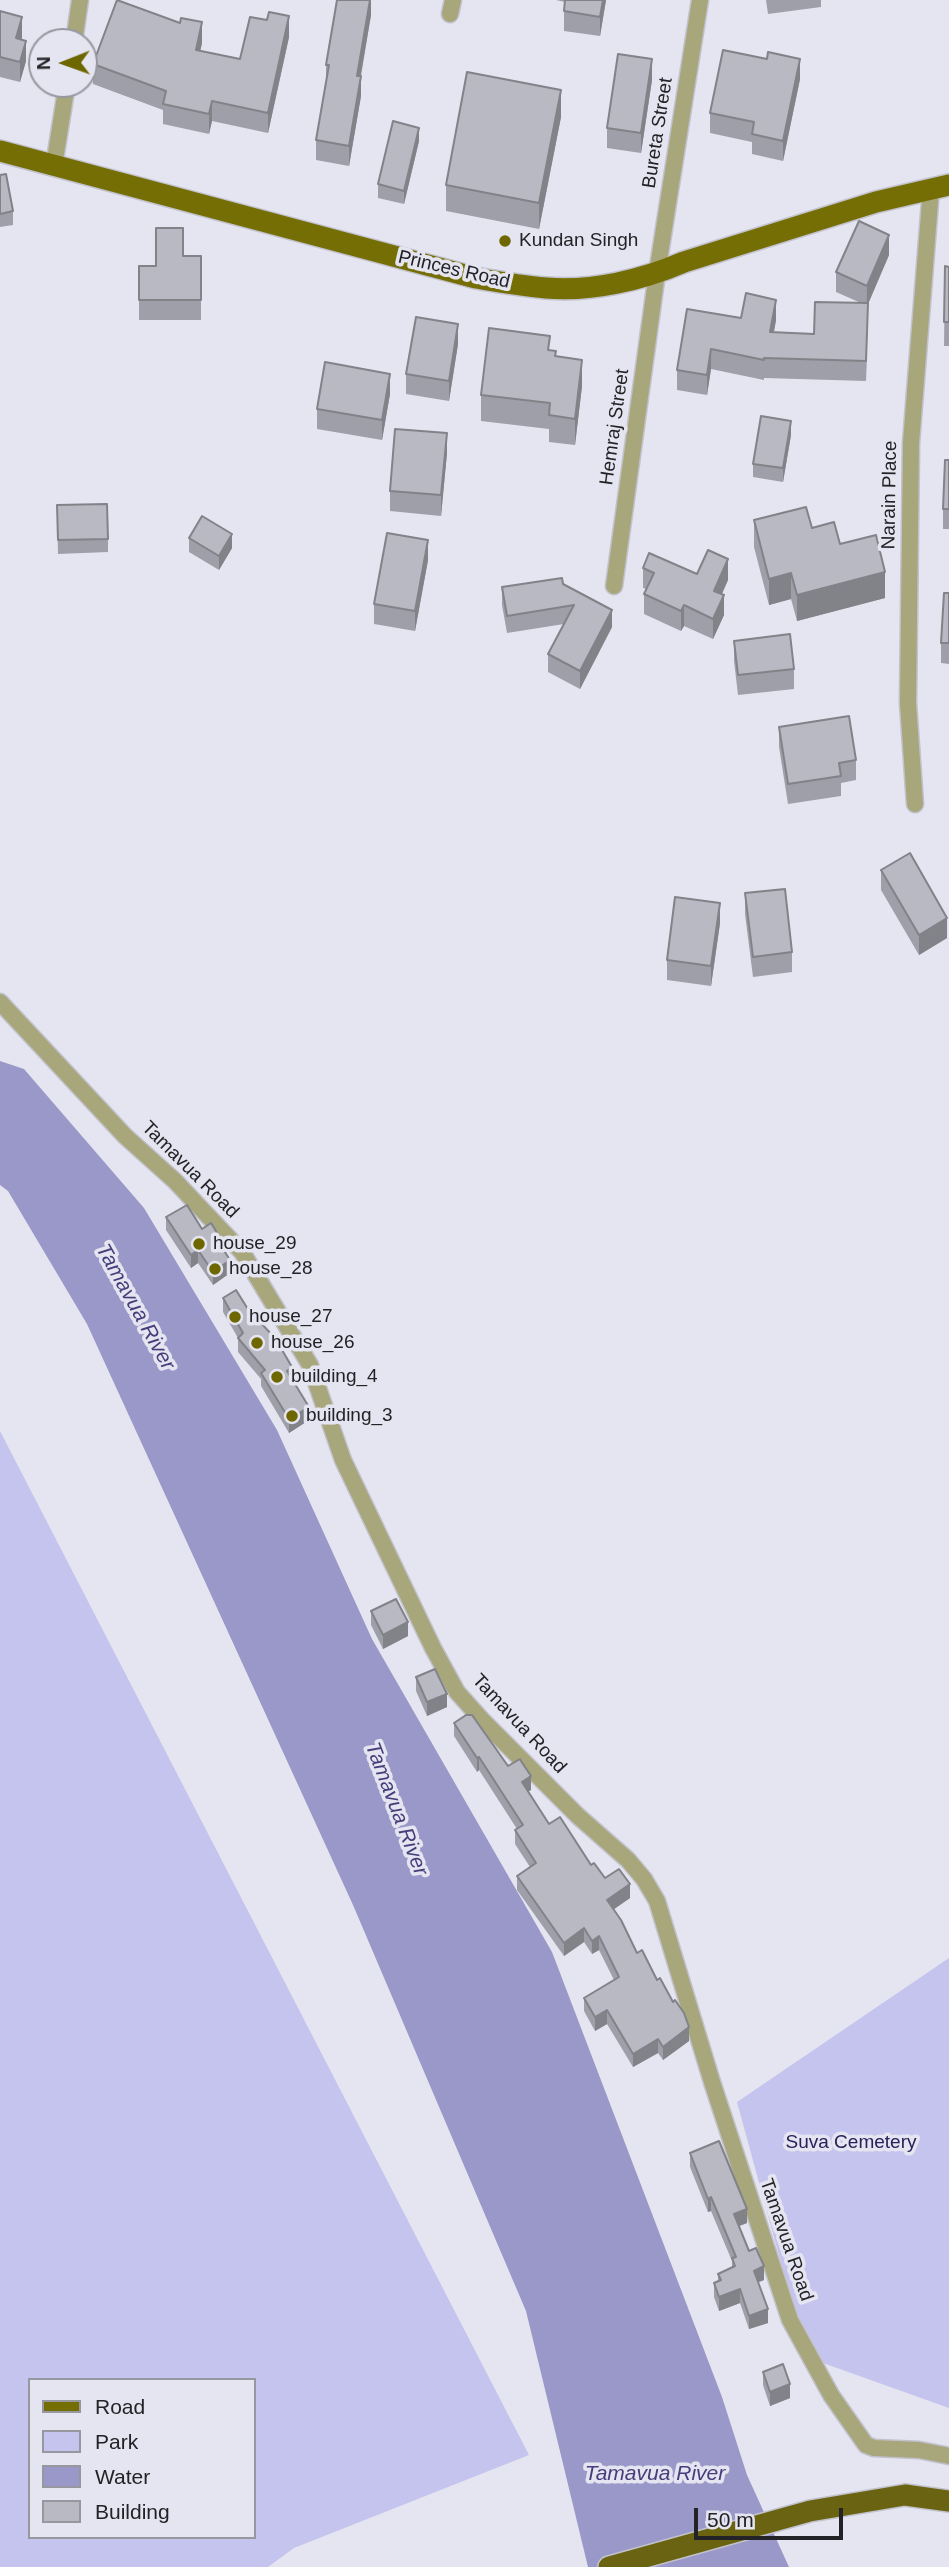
<!DOCTYPE html>
<style>
body{margin:0}
#map{position:relative;width:949px;height:2567px;overflow:hidden;background:#e5e5f1;font-family:Helvetica,sans-serif}
canvas{display:block}
.legend{position:absolute;left:28px;top:2378px;width:228px;height:161px;box-sizing:border-box;background:#e5e5f1;border:2px solid #9797a0;margin:0;padding:9px 12px;list-style:none;font-size:21px;color:#232327}
.legend li{display:flex;align-items:center;gap:14px;height:35px}
.legend b{width:35px;border:2px solid #9797a0}
.north{position:absolute;left:28px;top:28px;width:70px;height:70px;box-sizing:border-box;background:#e5e5f1;border:2px solid #9797a0;border-radius:50%;rotate:269deg;font-size:19px;font-weight:700;line-height:28px;text-align:center;color:#232327}
.north::after{content:'';display:block;margin:auto;width:24px;height:32px;background:#6e6700;clip-path:polygon(50% 0,100% 100%,50% 72%,0 100%)}
.scale{position:absolute;left:694px;top:2508px;width:149px;height:32px;box-sizing:border-box;border:4px solid #232327;border-top:0;padding-left:9px;font-size:21px;line-height:24px;white-space:nowrap;color:#232327;-webkit-text-stroke:5px #e5e5f1;paint-order:stroke}
</style>
<div id="map">
<canvas width="949" height="2567"></canvas>
<ul class="legend">
<li><b style="height:9px;background:#756e05"></b>Road</li>
<li><b style="height:19px;background:#c4c4ee"></b>Park</li>
<li><b style="height:19px;background:#9998c8"></b>Water</li>
<li><b style="height:19px;background:#b9b9c4"></b>Building</li>
</ul>
<div class="north">N</div>
<div class="scale">50 m</div>
</div>
<script>
const ctx = document.querySelector('canvas').getContext('2d');
ctx.lineJoin = 'round';
function paint(path, color) { ctx.fillStyle = color; ctx.fill(path, 'evenodd'); }
function stroke(path, color, width, dash) { ctx.strokeStyle = color; ctx.lineWidth = width; ctx.lineCap = dash ? 'butt' : 'round'; ctx.setLineDash(dash || []); ctx.stroke(path); }
function drawText(font, color, halo, rows, align = 'center') {
  ctx.font = font + ' Helvetica,sans-serif'; ctx.lineWidth = 7; ctx.setLineDash([]); ctx.textBaseline = 'middle'; ctx.strokeStyle = halo; ctx.fillStyle = color; for (const [text, x, y, turn = 0] of rows) {
    ctx.save(); ctx.translate(x, y); ctx.rotate((+turn || 0) * Math.PI / 180); ctx.textAlign = isNaN(turn) ? turn : align; if (halo) ctx.strokeText(text, 0, 0); ctx.fillText(text, 0, 0); ctx.restore();
  }
}
paint(new Path2D(`
 M0,1431L529,2455L294,2548L268,2567H0ZM30,2380H254V2537H30Z
 M949,1958V2408L823,2363L796,2318L737,2102Z`), '#c4c4ee');
paint(new Path2D(`
 M0,1061L24,1069L144,1208L277,1430L372,1639L552,1952L722,2397L747,2475L789,2567H588L526,2311L353,1905L87,1324L8,1191L0,1185Z`), '#9998c8');
const minor = new Path2D(`
 M450,14L453,0
 M74,42L80,0
 M54,166L67,84
 M614,586L657,273L700,0
 M915,804L908,703L911,443L931,189
 M0,1002L125,1136L175,1181L242,1252L310,1365L343,1460L433,1648L457,1692L483,1721L578,1816L628,1860L644,1879L657,1901L712,2082L790,2320L831,2395L866,2445L874,2448L919,2450L949,2456`);
const primary = new Path2D(`
 M0,151L476,278C499,282 522,286 546,288C592,292 642,280 684,262L876,202L949,185`);
const trunk = new Path2D(`
 M609,2567L810,2511L905,2495L949,2501`);
stroke(minor, '#c2c2cd', 19);
stroke(primary, '#c2c2cd', 24);
stroke(trunk, '#c2c2cd', 24);
stroke(minor, '#a8a67b', 16);
stroke(primary, '#756e05', 21);
stroke(trunk, '#6a6412', 21);
paint(new Path2D(`
 M371,0V15L361,76V96L349,166L316,160V140L326,85V65Z
 M556,0H606L600,36L564,31V11L565,2Z
 M766,0H821V7L768,14Z
 M0,11L22,37L21,40L26,61L20,82L0,77Z
 M289,37L268,133L212,121L209,134L163,124V110L93,84V64L202,43L200,51L240,59Z
 M800,79L783,161L752,154V142L710,133V113Z
 M652,80L641,153L607,148V128Z
 M561,117L539,229L446,211V185Z
 M419,141L404,204L378,198V184Z
 M0,175L13,211V225L0,227Z
 M889,255L868,304L866,381L764,378V380L711,369L707,395L677,390V370L741,318L776,320L774,332L814,334L861,303L836,292V272Z
 M183,256H201V320H139V266H156Z
 M945,266L949,267V346H944Z
 M458,344L449,401L406,394V374Z
 M550,350L582,386L575,445L549,442V429L481,421V395Z
 M390,394L382,440L317,429V409Z
 M791,435L783,482L753,477V464Z
 M447,453L441,516L390,511V491Z
 M949,460V529H943V509Z
 M57,505L108,539V552L58,554Z
 M754,520L812,528L840,544L885,598L797,621L791,599L769,605L754,547Z
 M189,538L232,548L219,570L189,552Z
 M428,560L415,631L374,624V604Z
 M643,568L697,574L728,580L722,594L724,615L713,639L684,626L681,631L644,614V594L647,589L643,588Z
 M563,584L612,627L580,689L548,672V654L564,624L507,633L502,605V587Z
 M949,593V664L941,663V643Z
 M734,641L794,669V689L738,695L734,661Z
 M779,727L856,760V780L841,783V796L788,804L779,747Z
 M881,870L947,938L919,955L881,890Z
 M745,893L792,952V972L753,977L745,914Z
 M720,923L711,986L667,980V960Z
 M166,1217L202,1229L219,1244L230,1273L213,1285L198,1263L191,1268L166,1230Z
 M223,1298L256,1322L292,1380L309,1420L289,1433L261,1386V1379L238,1352V1338L223,1312Z
 M371,1611L408,1636L383,1649L371,1625Z
 M416,1677L447,1707L427,1716L416,1691Z
 M454,1723L508,1766L531,1790L528,1791L549,1824L605,1878L630,1898L614,1909L637,1953L689,2041L663,2060L658,2053L633,2067L607,2024L595,2031L584,2011V1998L614,1980L599,1950L592,1954L584,1942L564,1956L517,1890V1876L530,1867L515,1844V1830L517,1829L479,1770L477,1772L454,1736Z
 M690,2153L747,2223L739,2226L749,2251L764,2280L758,2282L768,2323L749,2329L740,2303L719,2311L714,2297V2283L718,2282V2274L732,2268V2261L711,2211L708,2212L690,2167Z
 M763,2372L790,2398L770,2406L763,2385Z`), '#9f9fa9');
paint(new Path2D(`
 M370,0H371V15L357,96V76Z
 M603,0H606L600,36V17Z
 M289,16V37L268,133V113Z
 M22,17V37L16,58V38Z
 M202,22V43L196,70V50Z
 M26,41V61L20,82V62Z
 M652,59V80L641,153V133Z
 M800,59V79L783,161V141Z
 M361,76V96L349,166V146Z
 M561,90V117L539,229V203Z
 M212,101V121L209,134V114Z
 M419,128V141L404,204V191Z
 M889,235V255L868,304L866,381L867,286Z
 M776,300V320L770,352V332Z
 M458,324V344L449,401V381Z
 M711,349V369L707,395V375Z
 M582,360V386L575,445V419Z
 M390,374V394L382,440V420Z
 M791,421V435L783,482V468Z
 M447,433V453L441,516V495Z
 M232,534V548L219,570V556Z
 M428,540V560L415,631V611Z
 M728,559V580L714,611V591Z
 M885,572V598L797,621V595Z
 M791,573V599L769,605V579Z
 M724,595V615L713,639V619Z
 M684,605V626L681,631V611Z
 M612,610V627L580,689V671Z
 M720,903V923L711,986V966Z
 M947,918V938L919,955V935Z
 M198,1250V1263L191,1268V1255Z
 M230,1260V1273L213,1285V1272Z
 M292,1367V1381L287,1371Z
 M309,1407V1420L289,1433V1419Z
 M408,1622V1636L383,1649V1635Z
 M447,1694V1707L427,1716V1702Z
 M479,1757V1770L477,1772V1758Z
 M531,1776V1790L522,1795V1782Z
 M630,1884V1898L607,1914V1900Z
 M584,1928V1942L564,1956V1943Z
 M599,1936V1950L592,1954V1941Z
 M607,2010V2024L595,2031V2017Z
 M689,2027V2041L663,2060V2047Z
 M658,2039V2053L633,2067V2054Z
 M711,2197V2211L708,2212V2199Z
 M747,2209V2223L734,2228V2214Z
 M764,2266V2280L754,2284V2271Z
 M740,2289V2303L719,2311V2297Z
 M768,2309V2323L749,2329V2316Z
 M790,2384V2398L770,2406V2392Z`), '#828289');
const building = new Path2D(`
 M117,0L180,23L181,18L202,22L196,50L240,59L250,17L267,20L269,12L289,16L268,113L212,101L209,114L163,104L166,91L93,64Z
 M337,0H370L357,76H361L349,146L316,140L329,65H326Z
 M565,0H603L600,17L564,11Z
 M0,11L22,17L16,38L26,41L20,62L0,57Z
 M723,50L767,59L768,52L800,59L783,141L752,134L754,122L710,113Z
 M618,54L652,59L641,133L607,128Z
 M467,72L561,90L539,203L446,185Z
 M393,121L419,128L404,191L378,184Z
 M6,174L13,211L0,214V175Z
 M859,221L889,235L867,286L836,272Z
 M156,228H183V256H201V300H139V266H156Z
 M945,266L949,267V322H944Z
 M746,293L776,300L770,332L814,334L815,302L868,303L866,361L764,358V360L711,349L707,375L677,370L687,309L741,318Z
 M416,317L458,324L449,381L406,374Z
 M489,328L550,336L548,350L556,351L555,356L582,360L575,419L549,415L550,403L481,395Z
 M325,362L390,374L382,420L317,409Z
 M761,416L791,421L783,468L753,464Z
 M395,429L447,433L441,495L390,491Z
 M945,460H949V509H943Z
 M107,504L108,539L58,540L57,505Z
 M806,507L812,528L834,522L840,544L876,535L885,572L797,595L791,573L769,579L754,520Z
 M202,516L232,534L219,556L189,538Z
 M387,533L428,540L415,611L374,604Z
 M708,550L728,559L714,591L724,595L713,619L684,605L681,611L644,594L654,573L643,568L649,553L697,574Z
 M562,578L563,584L612,610L580,671L548,654L574,605L507,616L502,587Z
 M944,593H949V643H941Z
 M790,634L794,669L738,675L734,641Z
 M849,716L856,760L839,763L841,776L788,784L779,727Z
 M910,853L947,918L919,935L881,870Z
 M785,889L792,952L753,957L745,893Z
 M675,897L720,903L711,966L667,960Z
 M187,1205L202,1229L211,1223L219,1236L216,1238L230,1260L213,1272L198,1250L191,1255L166,1217Z
 M236,1290L256,1322L258,1320L275,1338L292,1367L287,1371L309,1407L289,1419L261,1373L265,1370L238,1338L243,1333L223,1298Z
 M396,1599L408,1622L383,1635L371,1611Z
 M435,1669L447,1694L427,1702L416,1677Z
 M466,1715H472L508,1766L520,1759L521,1761L531,1776L522,1782L549,1824L560,1817L591,1865L594,1863L605,1878L619,1869L630,1884L607,1900L621,1920L637,1953L642,1950L657,1980L660,1978L673,2002L675,2000L684,2013L689,2027L663,2047L658,2039L633,2054L607,2010L595,2017L584,1998L619,1977L599,1936L592,1941L584,1928L564,1943L517,1876L536,1863L515,1830L523,1825L479,1757L477,1758L454,1723Z
 M719,2141L747,2209L734,2214L749,2251L756,2248L764,2266L754,2271L768,2309L749,2316L740,2289L719,2297L714,2283L721,2280L718,2274L735,2266L732,2258L736,2257L711,2197L708,2199L690,2153Z
 M783,2364L790,2384L770,2392L763,2372Z`);
paint(building, '#b9b9c4');
stroke(building, '#828289', 2);
for (const [x, y, r, color] of [
 [505,241,7,"#6e6700"],
 [199,1244,7,"#6e6700"],
 [215,1269,7,"#6e6700"],
 [235,1317,7,"#6e6700"],
 [257,1343,7,"#6e6700"],
 [277,1377,7,"#6e6700"],
 [292,1416,7,"#6e6700"]
]) { const dot = new Path2D(); dot.arc(x, y, r, 0, 2 * Math.PI); ctx.fillStyle = color; ctx.fill(dot); stroke(dot, '#e5e5f1', 2.5); }
drawText('19px', '#232327', '#e5e5f1', [
 ["Bureta Street",658,133,-81],
 ["Princes Road",454,270,13],
 ["Hemraj Street",615,427,-82],
 ["Narain Place",890,495,-89],
 ["Tamavua Road",190,1170,45],
 ["Tamavua Road",519,1724,47],
 ["Tamavua Road",786,2240,71]
]);
drawText('19px', '#232327', '#e5e5f1', [
 ["Kundan Singh",519,241],
 ["house_29",213,1244],
 ["house_28",229,1269],
 ["house_27",249,1317],
 ["house_26",271,1343],
 ["building_4",291,1377],
 ["building_3",306,1416]
], 'left');
drawText('19px', '#29205a', '#e5e5f1', [
 ["Suva Cemetery",851,2143]
]);
drawText('italic 21px', '#453e7b', '#e5e5f1', [
 ["Tamavua River",135,1307,61],
 ["Tamavua River",396,1809,69],
 ["Tamavua River",655,2474]
]);
</script>
